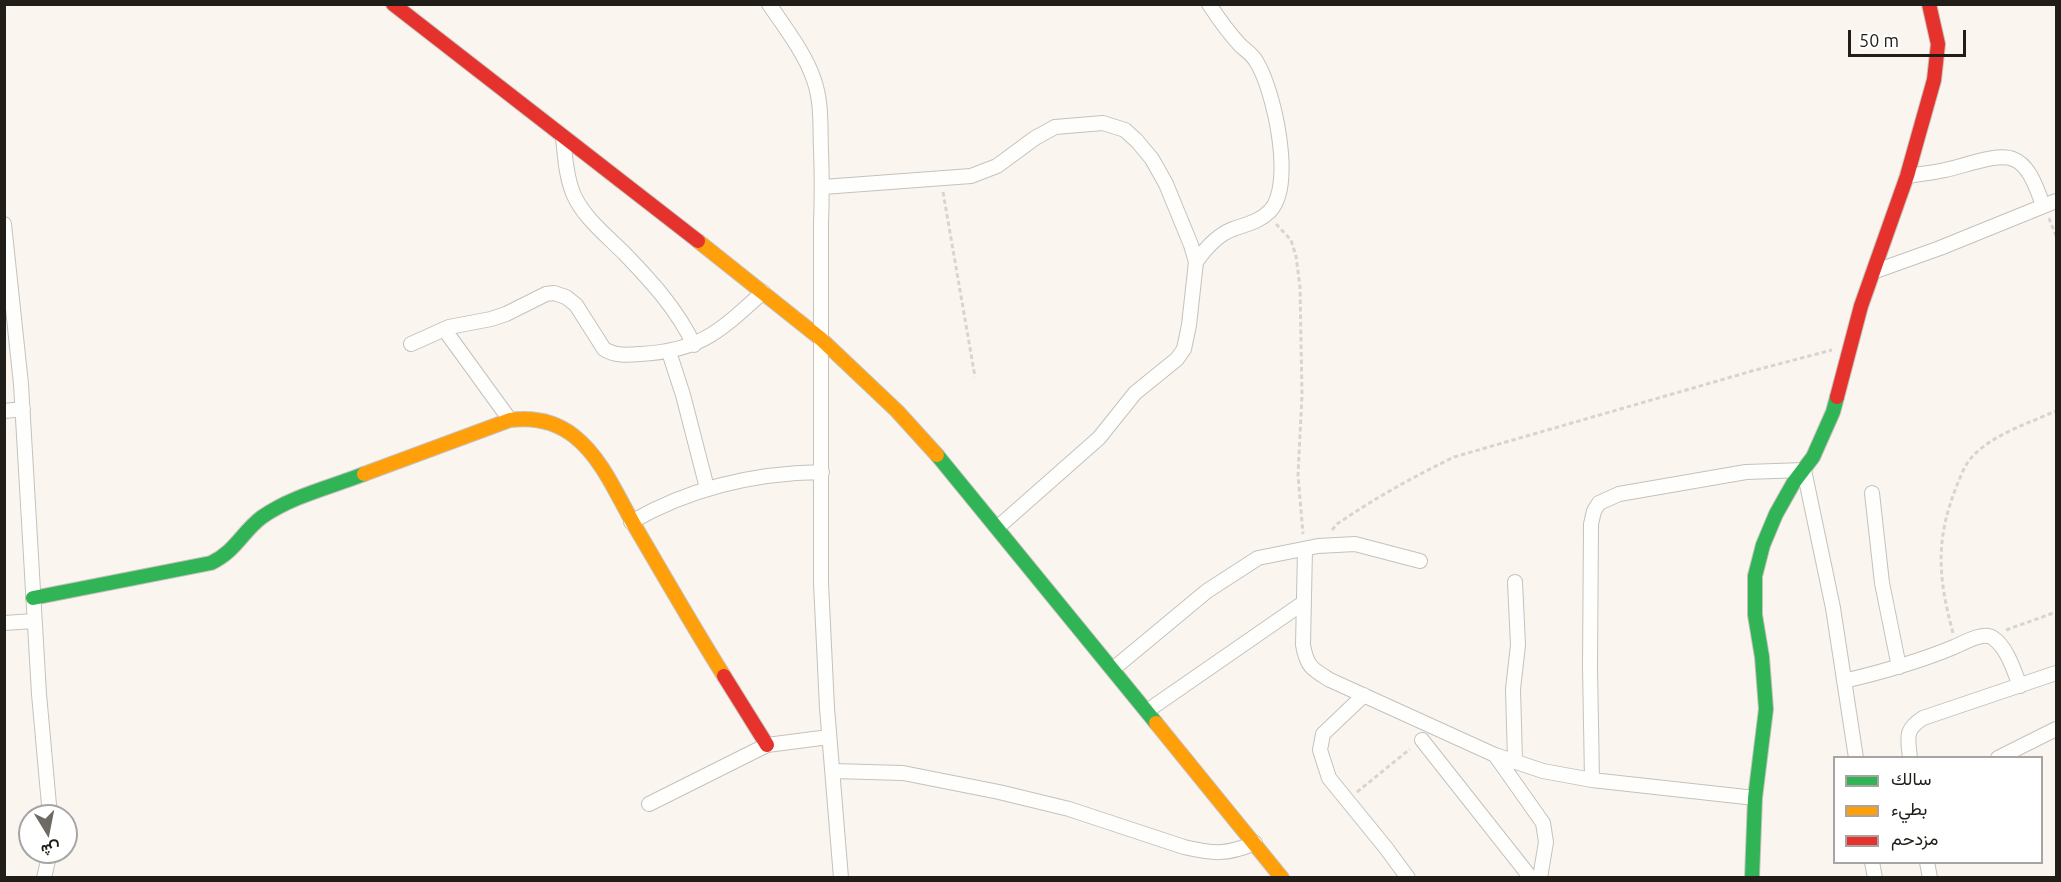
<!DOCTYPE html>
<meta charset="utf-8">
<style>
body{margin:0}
#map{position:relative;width:2061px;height:882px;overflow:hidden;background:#faf6ef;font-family:Ubuntu,Vazirmatn,sans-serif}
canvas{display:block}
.frame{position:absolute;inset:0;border:6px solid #211e19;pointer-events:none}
.legend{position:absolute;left:1833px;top:756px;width:210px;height:108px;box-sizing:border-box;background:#fff;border:2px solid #a6a5a3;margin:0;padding:8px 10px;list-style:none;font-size:18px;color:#211e19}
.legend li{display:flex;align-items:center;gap:12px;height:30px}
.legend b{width:30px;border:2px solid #a6a5a3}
.north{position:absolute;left:18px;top:804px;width:60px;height:60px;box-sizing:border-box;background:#fff;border:2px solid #a6a5a3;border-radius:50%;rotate:170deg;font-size:16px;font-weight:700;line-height:24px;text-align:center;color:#211e19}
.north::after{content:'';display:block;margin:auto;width:21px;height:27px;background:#6d6a64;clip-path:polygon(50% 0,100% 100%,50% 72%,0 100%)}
.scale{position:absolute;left:1848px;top:30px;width:118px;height:27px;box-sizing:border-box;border:3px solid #211e19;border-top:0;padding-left:8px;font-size:18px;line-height:21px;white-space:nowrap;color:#211e19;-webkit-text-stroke:4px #fff;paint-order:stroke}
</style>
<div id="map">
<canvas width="2061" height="882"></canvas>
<div class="frame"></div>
<ul class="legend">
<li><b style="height:8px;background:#30b455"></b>سالك</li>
<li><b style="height:8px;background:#ff9f0a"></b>بطيء</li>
<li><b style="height:8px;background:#e5322d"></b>مزدحم</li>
</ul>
<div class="north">ش</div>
<div class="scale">50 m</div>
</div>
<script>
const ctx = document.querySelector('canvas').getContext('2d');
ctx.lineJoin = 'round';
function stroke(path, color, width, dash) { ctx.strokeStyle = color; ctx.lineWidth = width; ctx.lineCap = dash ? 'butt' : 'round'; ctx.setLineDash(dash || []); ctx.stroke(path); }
const street = new Path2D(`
 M769,4C785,28 805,53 814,80C822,103 820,126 821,150C822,175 822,199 821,224V583L827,708L841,878
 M563,138C565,156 566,176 573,193C582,216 606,235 624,253C651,281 677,309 694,345
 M1907,176C1920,174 1932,173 1945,170C1962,167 1998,152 2013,159C2030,165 2037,190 2043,205
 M823,187L971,176L997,166L1035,138L1055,127L1103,123L1125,130L1137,141L1152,159L1166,184L1191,245L1196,262L1189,325L1184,349L1177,359L1135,393L1099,438L997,528
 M4,224L21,384L39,694L50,816
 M1196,262C1205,249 1217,235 1233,229C1247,224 1259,222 1270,211C1295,185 1274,89 1256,61C1252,54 1245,50 1240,45C1228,32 1218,18 1209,4
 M1873,272L1940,248L2056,201
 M444,329L510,420
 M411,344L449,327L491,319L506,314L546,294L554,293L566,297L576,305L604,349C615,356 627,355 640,354C701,351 720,331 763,292
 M669,352L683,395L707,488
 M4,411L23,409
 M1872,493L1882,583L1899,667
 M631,522C690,488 754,473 822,472
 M1305,549L1303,645C1307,667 1312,669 1330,680L1495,755L1543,771L1592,780L1755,798
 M4,623L34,621
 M1113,669L1207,591L1258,558L1318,546L1355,544L1420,561
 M1844,681C1882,672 1918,662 1954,647C1963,643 1984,631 1993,638C2007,647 2014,671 2020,686
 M1364,695L1323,734L1320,750L1329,778L1386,848L1408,878
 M1147,711L1303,603
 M1422,740L1531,878
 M1495,755L1543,823L1546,842L1540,878
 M1910,758C1908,738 1904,730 1923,718L2056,673
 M1998,758L2056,729
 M1515,761L1513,689L1518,645L1515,582
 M833,771L903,773L999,792L1069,809L1184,847C1214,854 1226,855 1255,843
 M1592,780L1590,667L1591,524L1594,511L1599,503L1619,494L1746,472L1804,470L1833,608L1856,758
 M649,804L767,745L829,737
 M1872,862L1875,878
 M1927,862L1930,878
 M44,878L50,852`);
const fast = new Path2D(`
 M937,455L1156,723
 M33,598L211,563C236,551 242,532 262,517C292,496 331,487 364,474
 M1752,878L1755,798L1766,709L1762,657L1755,615V576L1763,545L1776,514L1794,482L1813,457L1833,412L1837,397`);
const slow = new Path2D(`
 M698,241L821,339L897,411L937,455
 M364,474L510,420C534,417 555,421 574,436C601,457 616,493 633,523C663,574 692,625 724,676
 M1156,723L1282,878`);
const jam = new Path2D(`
 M393,4L698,241
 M1837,397L1861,306L1907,176L1934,80L1938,44L1929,4
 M724,676L767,745`);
stroke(street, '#c5c1bc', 16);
stroke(fast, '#c5c1bc', 16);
stroke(slow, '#c5c1bc', 16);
stroke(jam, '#c5c1bc', 16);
stroke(new Path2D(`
 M943,192L975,377
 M2049,218L2056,236
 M1276,224L1291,240L1296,256L1300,287L1302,395L1298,475L1303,534
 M1332,530L1337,524C1375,498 1413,477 1454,457L1752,371L1832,350
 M2006,630L2056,612
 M1953,633C1938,577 1935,540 1957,485C1961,476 1965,464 1972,457C1993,434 2029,423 2056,411
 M1357,792L1410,749`), '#d5d5d3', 3, [4.5, 3]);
stroke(street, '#fefefd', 14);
stroke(fast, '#30b455', 14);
stroke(slow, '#ff9f0a', 14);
stroke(jam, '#e5322d', 14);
</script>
